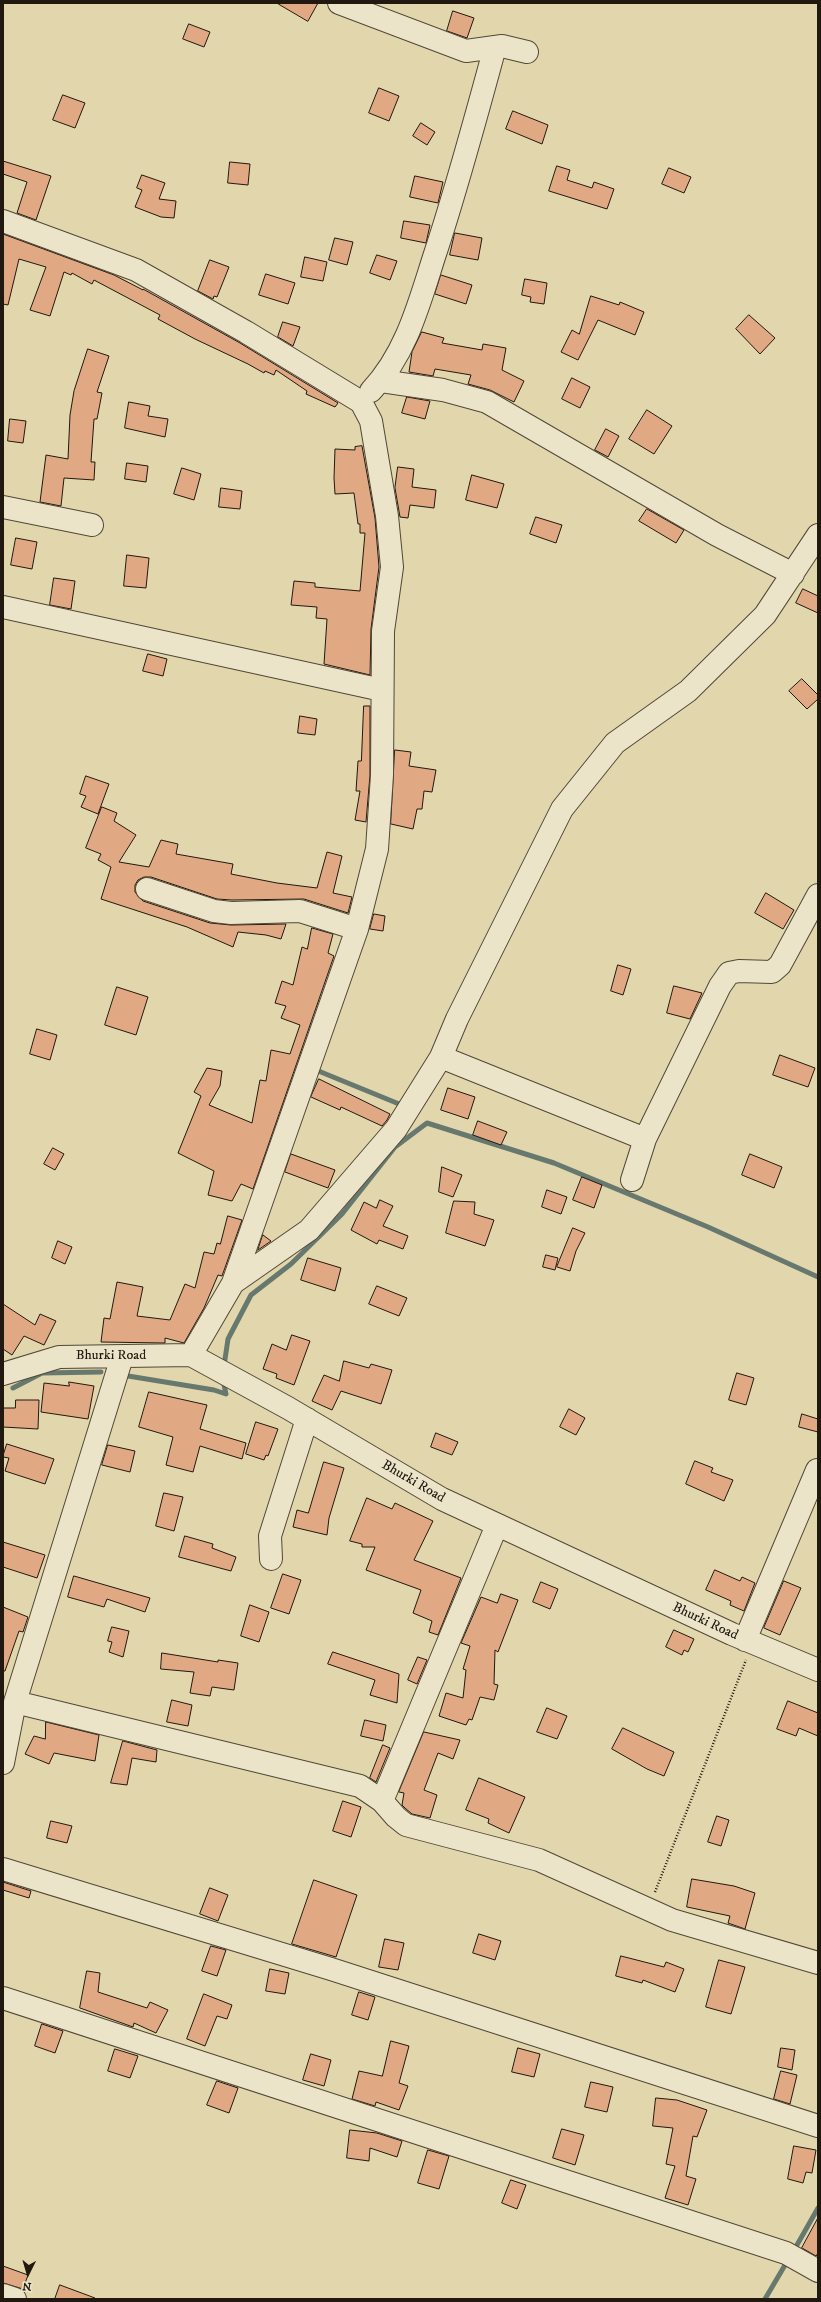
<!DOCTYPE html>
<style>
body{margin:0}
#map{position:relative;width:821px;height:2302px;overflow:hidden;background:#e2d6ac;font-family:"IM FELL DW Pica",serif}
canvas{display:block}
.frame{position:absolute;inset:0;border:4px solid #21180f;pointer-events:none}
.north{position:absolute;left:8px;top:2254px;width:40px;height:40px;-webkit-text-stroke:3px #ece4c9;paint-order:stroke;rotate:185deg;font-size:11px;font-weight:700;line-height:16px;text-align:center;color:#21180f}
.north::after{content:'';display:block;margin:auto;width:14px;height:18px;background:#21180f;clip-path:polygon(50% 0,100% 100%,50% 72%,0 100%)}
</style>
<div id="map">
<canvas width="821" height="2302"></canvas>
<div class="frame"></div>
<div class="north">N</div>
</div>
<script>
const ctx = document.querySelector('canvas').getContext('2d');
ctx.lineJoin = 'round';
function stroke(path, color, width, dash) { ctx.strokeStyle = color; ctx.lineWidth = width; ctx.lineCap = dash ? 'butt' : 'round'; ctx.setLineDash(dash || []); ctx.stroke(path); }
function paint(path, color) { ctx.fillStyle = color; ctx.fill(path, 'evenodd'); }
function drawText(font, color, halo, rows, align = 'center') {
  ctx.font = font + ' "IM FELL DW Pica",serif'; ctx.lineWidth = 3; ctx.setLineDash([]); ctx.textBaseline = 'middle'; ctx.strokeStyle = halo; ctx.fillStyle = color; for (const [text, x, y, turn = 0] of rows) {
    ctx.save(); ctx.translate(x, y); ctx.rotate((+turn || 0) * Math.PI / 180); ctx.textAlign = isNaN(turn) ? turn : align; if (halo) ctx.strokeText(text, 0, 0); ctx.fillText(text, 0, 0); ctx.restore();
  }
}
stroke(new Path2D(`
 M316,1070L404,1106
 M224,1366L228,1339L251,1295L291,1264L342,1214L395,1147L427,1123L554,1163L708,1227L818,1277
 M122,1375L214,1390L226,1394L223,1380
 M13,1388L42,1373L101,1372
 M793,2252L818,2208
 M765,2299L788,2260`), '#67796e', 5);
const building = new Path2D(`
 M277,3H318L308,21Z
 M453,11L474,18L467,38L447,31Z
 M189,24L210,32L204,47L183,39Z
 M379,88L399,96L389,121L369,113Z
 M63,95L85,103L75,128L53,120Z
 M513,111L548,125L542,144L506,129Z
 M421,123L435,132L427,145L413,136Z
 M3,161L51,176L36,220L17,213L27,182L3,174Z
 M230,162L250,164L248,185L228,183Z
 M557,166L570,170L567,180L592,188L594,182L614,189L607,209L549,191Z
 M669,168L691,177L684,193L662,184Z
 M142,175L165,183L159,199L176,201L174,218L161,217L135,207L142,190L137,188Z
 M415,176L443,182L438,203L410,197Z
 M404,221L430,225L426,243L401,238Z
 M455,233L482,238L478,260L450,255Z
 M3,234L114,275L143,290V289L240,343L338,403L335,407L306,394L307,391L276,370L274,375L265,371L264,373L248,364L195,339L158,319L160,315L94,280L92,284L72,273L71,275L64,272L50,316L30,310L46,267L19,259L8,305L3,304Z
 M335,238L353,242L347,265L329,260Z
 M377,255L397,261L390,280L370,273Z
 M305,257L327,262L323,281L301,277Z
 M210,260L229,267L217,297L214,296L213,299L198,291Z
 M266,274L295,283L288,304L259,295Z
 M441,275L472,285L466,304L435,294Z
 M525,279L547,283L544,304L530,302L531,297L522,295Z
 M591,296L619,305L620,302L644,312L635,335L598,320L578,360L561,352L572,330L579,334Z
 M749,315L775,338L760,354L736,329Z
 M283,322L300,327L293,346L278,337Z
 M422,332L444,338L442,343L482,350L483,344L506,348L502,370L524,381L514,402L490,390L468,384L471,375L435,369L433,376L409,372L412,352Z
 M88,349L109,356L97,392L102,393L97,419H94L91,462H95L94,480L64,478L61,506L40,502L46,455L68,459L70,415L74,391Z
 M572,378L590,387L580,408L562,399Z
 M407,397L430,401L425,419L402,413Z
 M129,402L150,406L148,416L168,419L165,437L125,428Z
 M647,410L672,426L654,454L629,439Z
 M10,419L26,421L23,443L8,441Z
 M606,429L619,436L608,457L595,450Z
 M362,446L375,518L379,567L371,629L370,675L324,664L327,619L316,618L317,607L291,605L294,581L315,583V587L360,591L365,533H360V524H358L354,493L335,494L334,478L335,449L355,450V447Z
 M127,463L148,466L146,482L125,479Z
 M398,467L414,469L412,487L436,490L434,508L410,505L408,518L400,517L395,488Z
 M182,468L201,474L194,500L174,494Z
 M472,475L504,484L497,508L466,500Z
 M221,488L242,491L240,509L219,507Z
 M647,509L684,530L676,543L639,521Z
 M536,517L562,525L556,543L530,534Z
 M16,538L37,542L32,569L11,565Z
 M127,555L149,558L146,588L124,586Z
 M54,578L75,581L71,609L50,605Z
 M803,589L818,596V613L796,603Z
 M148,654L167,659L163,676L143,671Z
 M802,679L818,695V699L807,709L789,691Z
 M364,706H370V775L366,822L355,820L360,791H356L358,761H361Z
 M300,716L317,719L315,735L298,733Z
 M395,750L411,752L409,766L436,770L432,792L424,791L422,809H417L413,829L391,824Z
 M86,776L109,784L98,814L81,807L86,796L80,794Z
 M102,807L117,813L114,821L136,835L119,862L149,867L161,840L178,844L176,854L233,864L231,874L277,883L317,888L327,852L342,856L333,893L352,897L348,913L304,899L232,900L217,899L151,877H144L138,880L135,885V892L143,901L210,923L231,925L286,924L281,939L266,935L238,932L233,947L187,927L101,899L111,867L98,860L101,854L86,848Z
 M766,893L794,910L783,929L755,913Z
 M374,914L385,916L383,931L370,929Z
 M312,928L333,934L328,953L334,956L253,1189L241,1184L232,1201L208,1195L214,1171L178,1153L201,1096L194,1092L207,1068L222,1071L220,1086L209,1105L252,1123L260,1080L266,1081L271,1050L290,1054L300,1025L281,1018L286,1006L275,1003L282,981L293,985L302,947L307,949Z
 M618,965L631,969L623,995L611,991Z
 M674,986L702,993L690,1019L667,1013Z
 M117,987L148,997L136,1035L105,1025Z
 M37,1029L57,1035L50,1060L30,1054Z
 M780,1055L815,1068L808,1087L773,1075Z
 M319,1079L390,1114L387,1120L382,1126L341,1107L340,1110L311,1097Z
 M448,1088L475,1097L468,1119L441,1110Z
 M478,1121L507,1132L501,1145L473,1135Z
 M53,1148L64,1154L55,1170L44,1164Z
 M291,1154L335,1170L328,1188L285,1172Z
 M750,1154L782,1167L774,1188L742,1175Z
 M442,1167L462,1175L453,1197L439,1192Z
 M582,1177L602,1185L594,1208L573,1200Z
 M547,1190L567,1197L561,1214L542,1207Z
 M380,1200L393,1206L383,1226L408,1236L403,1249L379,1240L377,1244L351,1230L364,1202L376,1208Z
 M454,1201L475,1202L474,1214L494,1220L485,1246L446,1233Z
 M228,1216L242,1220L222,1276L218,1275L204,1308L184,1343L165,1338V1343L101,1342L104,1318L110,1319L117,1282L143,1287L137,1316L170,1320L185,1284L195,1288L204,1252L214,1254L217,1243L220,1244Z
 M573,1228L585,1233L576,1251L570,1271L557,1267Z
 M263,1235L271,1241L258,1250Z
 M58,1241L72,1247L65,1264L52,1258Z
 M546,1255L558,1258L555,1270L543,1267Z
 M308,1258L341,1268L335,1291L301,1280Z
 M377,1286L407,1298L399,1316L369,1304Z
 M3,1304L35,1325L40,1314L56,1321L44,1345L24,1336L12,1355L3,1349Z
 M292,1335L310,1341L294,1385L276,1378L277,1374L263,1369L272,1344L286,1350Z
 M344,1361L369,1368L371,1364L392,1370L381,1404L341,1391L332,1410L312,1401L324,1375L339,1381Z
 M737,1373L754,1378L746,1405L729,1400Z
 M69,1382L94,1386L88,1419L41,1412L44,1383L69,1386Z
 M149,1392L207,1405L200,1429L246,1443L242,1459L200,1446L193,1472L166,1465L173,1437L139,1427Z
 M16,1400H39L38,1429L3,1427V1408H15Z
 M569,1409L585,1418L576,1435L560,1427Z
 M802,1414L818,1419V1432L799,1427Z
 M256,1422L278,1429L268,1456L266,1455L264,1460L246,1454Z
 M436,1433L458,1442L452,1455L431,1447Z
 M7,1444L54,1459L45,1484L5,1471L9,1458L3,1457Z
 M108,1445L135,1451L130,1472L102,1465Z
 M695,1461L713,1468L711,1472L733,1480L724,1501L686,1484Z
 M324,1462L344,1468L329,1518L327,1535L293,1527L297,1510L308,1513Z
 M164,1493L183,1497L174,1531L156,1526Z
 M367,1498L392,1509L395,1503L433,1521L414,1560L461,1578L438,1635L429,1632L432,1621L413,1613L421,1590L366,1570L375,1547H362V1544L350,1541Z
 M185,1536L213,1544L212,1548L236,1557L231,1571L179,1557Z
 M3,1542L45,1555L37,1578L3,1567Z
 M715,1570L740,1581L742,1577L755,1583L744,1611L730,1605L731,1601L706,1590Z
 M283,1574L301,1580L289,1614L271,1608Z
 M74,1576L150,1598L145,1612L107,1599L104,1607L68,1597Z
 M784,1581L801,1588L780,1635L764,1628Z
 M541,1582L558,1589L550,1609L533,1602Z
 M501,1594L518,1600L498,1652L495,1650L494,1684L498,1685L494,1700L480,1697L472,1720L469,1719L466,1725L439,1716L446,1693L463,1698L466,1670L463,1669L470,1646L461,1643L481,1597L497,1603Z
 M250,1605L269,1612L259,1642L241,1636Z
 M3,1607L28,1617L23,1632L19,1631L5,1671H3Z
 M112,1627L129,1631L123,1657L109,1652L112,1642L108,1641Z
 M674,1630L694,1639L688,1652L684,1650L682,1655L666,1647Z
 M333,1652L399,1674L397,1703L370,1695L375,1680L328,1664Z
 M162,1653L218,1662V1660L238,1663L234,1690L212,1687L210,1696L190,1693L194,1672L161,1669Z
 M418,1657L427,1660L417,1684L408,1680Z
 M172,1700L192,1705L188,1726L167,1722Z
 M788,1701L818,1713V1736L799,1728L796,1736L777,1729Z
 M547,1708L567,1716L557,1739L537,1732Z
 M365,1720L386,1725L383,1741L361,1736Z
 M46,1722L99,1735L95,1761L54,1753L49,1764L25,1754L34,1736L45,1739Z
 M623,1728L674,1752L664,1776L647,1769L612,1749Z
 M424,1732L460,1740L453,1759L438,1753L424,1790L437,1795L430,1818L412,1814L405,1808L402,1805L404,1793L399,1792Z
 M123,1741L157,1750L156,1762L132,1758L127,1785L111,1783Z
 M383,1745L390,1748L376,1782L370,1778Z
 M479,1778L525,1797L509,1833L488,1823L489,1819L466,1810Z
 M343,1801L361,1807L351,1837L333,1831Z
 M717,1816L729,1820L721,1846L708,1842Z
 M51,1821L72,1826L67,1843L47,1838Z
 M692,1879L734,1886L755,1893L745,1929L728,1923L730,1916L687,1907Z
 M314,1880L357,1895L336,1957L292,1944Z
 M3,1882L31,1891L29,1898L3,1890Z
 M210,1888L228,1895L218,1921L200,1914Z
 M479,1934L501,1941L495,1960L473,1953Z
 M385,1939L404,1943L398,1970L379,1967Z
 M211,1946L226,1950L217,1976L202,1971Z
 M621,1956L664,1967L666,1962L684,1969L675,1992L643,1980L642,1983L616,1976Z
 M719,1960L745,1967L731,2014L706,2007Z
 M270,1969L289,1973L285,1994L266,1991Z
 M87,1971L100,1973L98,1992L147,2008L150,2002L168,2010L156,2033L134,2023L133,2027L80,2008Z
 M359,1992L375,1997L368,2020L352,2015Z
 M204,1994L232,2005L227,2019L217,2016L205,2046L187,2039Z
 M42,2024L63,2031L55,2053L35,2046Z
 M391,2041L409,2046L399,2083L408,2086L399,2110L376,2102L375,2106L352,2099L359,2071L382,2076Z
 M518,2048L540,2054L534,2077L512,2072Z
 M781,2048L795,2050L792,2070L778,2067Z
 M115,2049L138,2056L130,2078L108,2071Z
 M311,2054L331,2060L324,2086L303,2080Z
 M781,2071L797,2075L790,2104L774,2099Z
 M217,2081L238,2088L229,2113L207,2105Z
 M591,2082L613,2087L607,2112L585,2107Z
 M656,2098L677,2100L707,2110L697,2137L693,2136L686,2176L696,2179L688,2205L665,2198L675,2166L666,2164L673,2128L653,2126Z
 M562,2129L584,2135L575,2165L553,2158Z
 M350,2130L377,2133L402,2141L397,2157L370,2148L369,2161L347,2158Z
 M794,2146L816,2150L812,2173L806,2172L803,2183L788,2179Z
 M428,2150L449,2156L439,2189L418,2183Z
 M511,2180L526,2185L517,2209L502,2203Z
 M818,2218V2253L816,2256L802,2248Z
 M3,2266L28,2275L23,2289L3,2283Z
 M60,2285L95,2298V2299H55Z`);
paint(building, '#e1a884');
stroke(building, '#21180f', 1);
const minor = new Path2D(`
 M339,3L466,51L502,46L527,52
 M3,221L136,270L246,332L361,402L371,421L387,516L392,567L383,631L382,775L377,849L357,929L233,1283L191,1355
 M381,381L443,390L487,402L717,535L793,574
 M371,391C406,354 419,304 434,257C457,188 476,117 495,47
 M3,507L92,525
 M3,607L382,690
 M147,889L214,911L231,913L300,911L357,929
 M441,1057L645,1139
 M632,1180L645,1139L720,986L729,973L739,971L772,972L780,965L818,895
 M233,1283L309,1230L396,1129L441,1057L457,1019L562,809L615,743L688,691L765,615L818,535
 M3,1374L59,1357L191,1355L288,1408L442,1499L732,1634L818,1670
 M271,1559L270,1536L307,1419
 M745,1640L817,1470
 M15,1702L360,1786L382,1801L396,1817L406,1825L539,1860L672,1920L818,1963
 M3,1763L15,1702L122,1357
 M382,1801L497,1525
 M3,1869L331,1969L818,2126
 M3,1998L786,2253L818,2271
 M3,2295L15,2299`);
stroke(minor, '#514836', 24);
stroke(new Path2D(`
 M655,1892L746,1660`), '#21180f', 2.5, [1, 2]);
stroke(minor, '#ece4c9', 22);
drawText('14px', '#21180f', '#ece4c9', [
 ["Bhurki Road",111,1356],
 ["Bhurki Road",413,1482,30],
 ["Bhurki Road",705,1622,25]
]);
</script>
